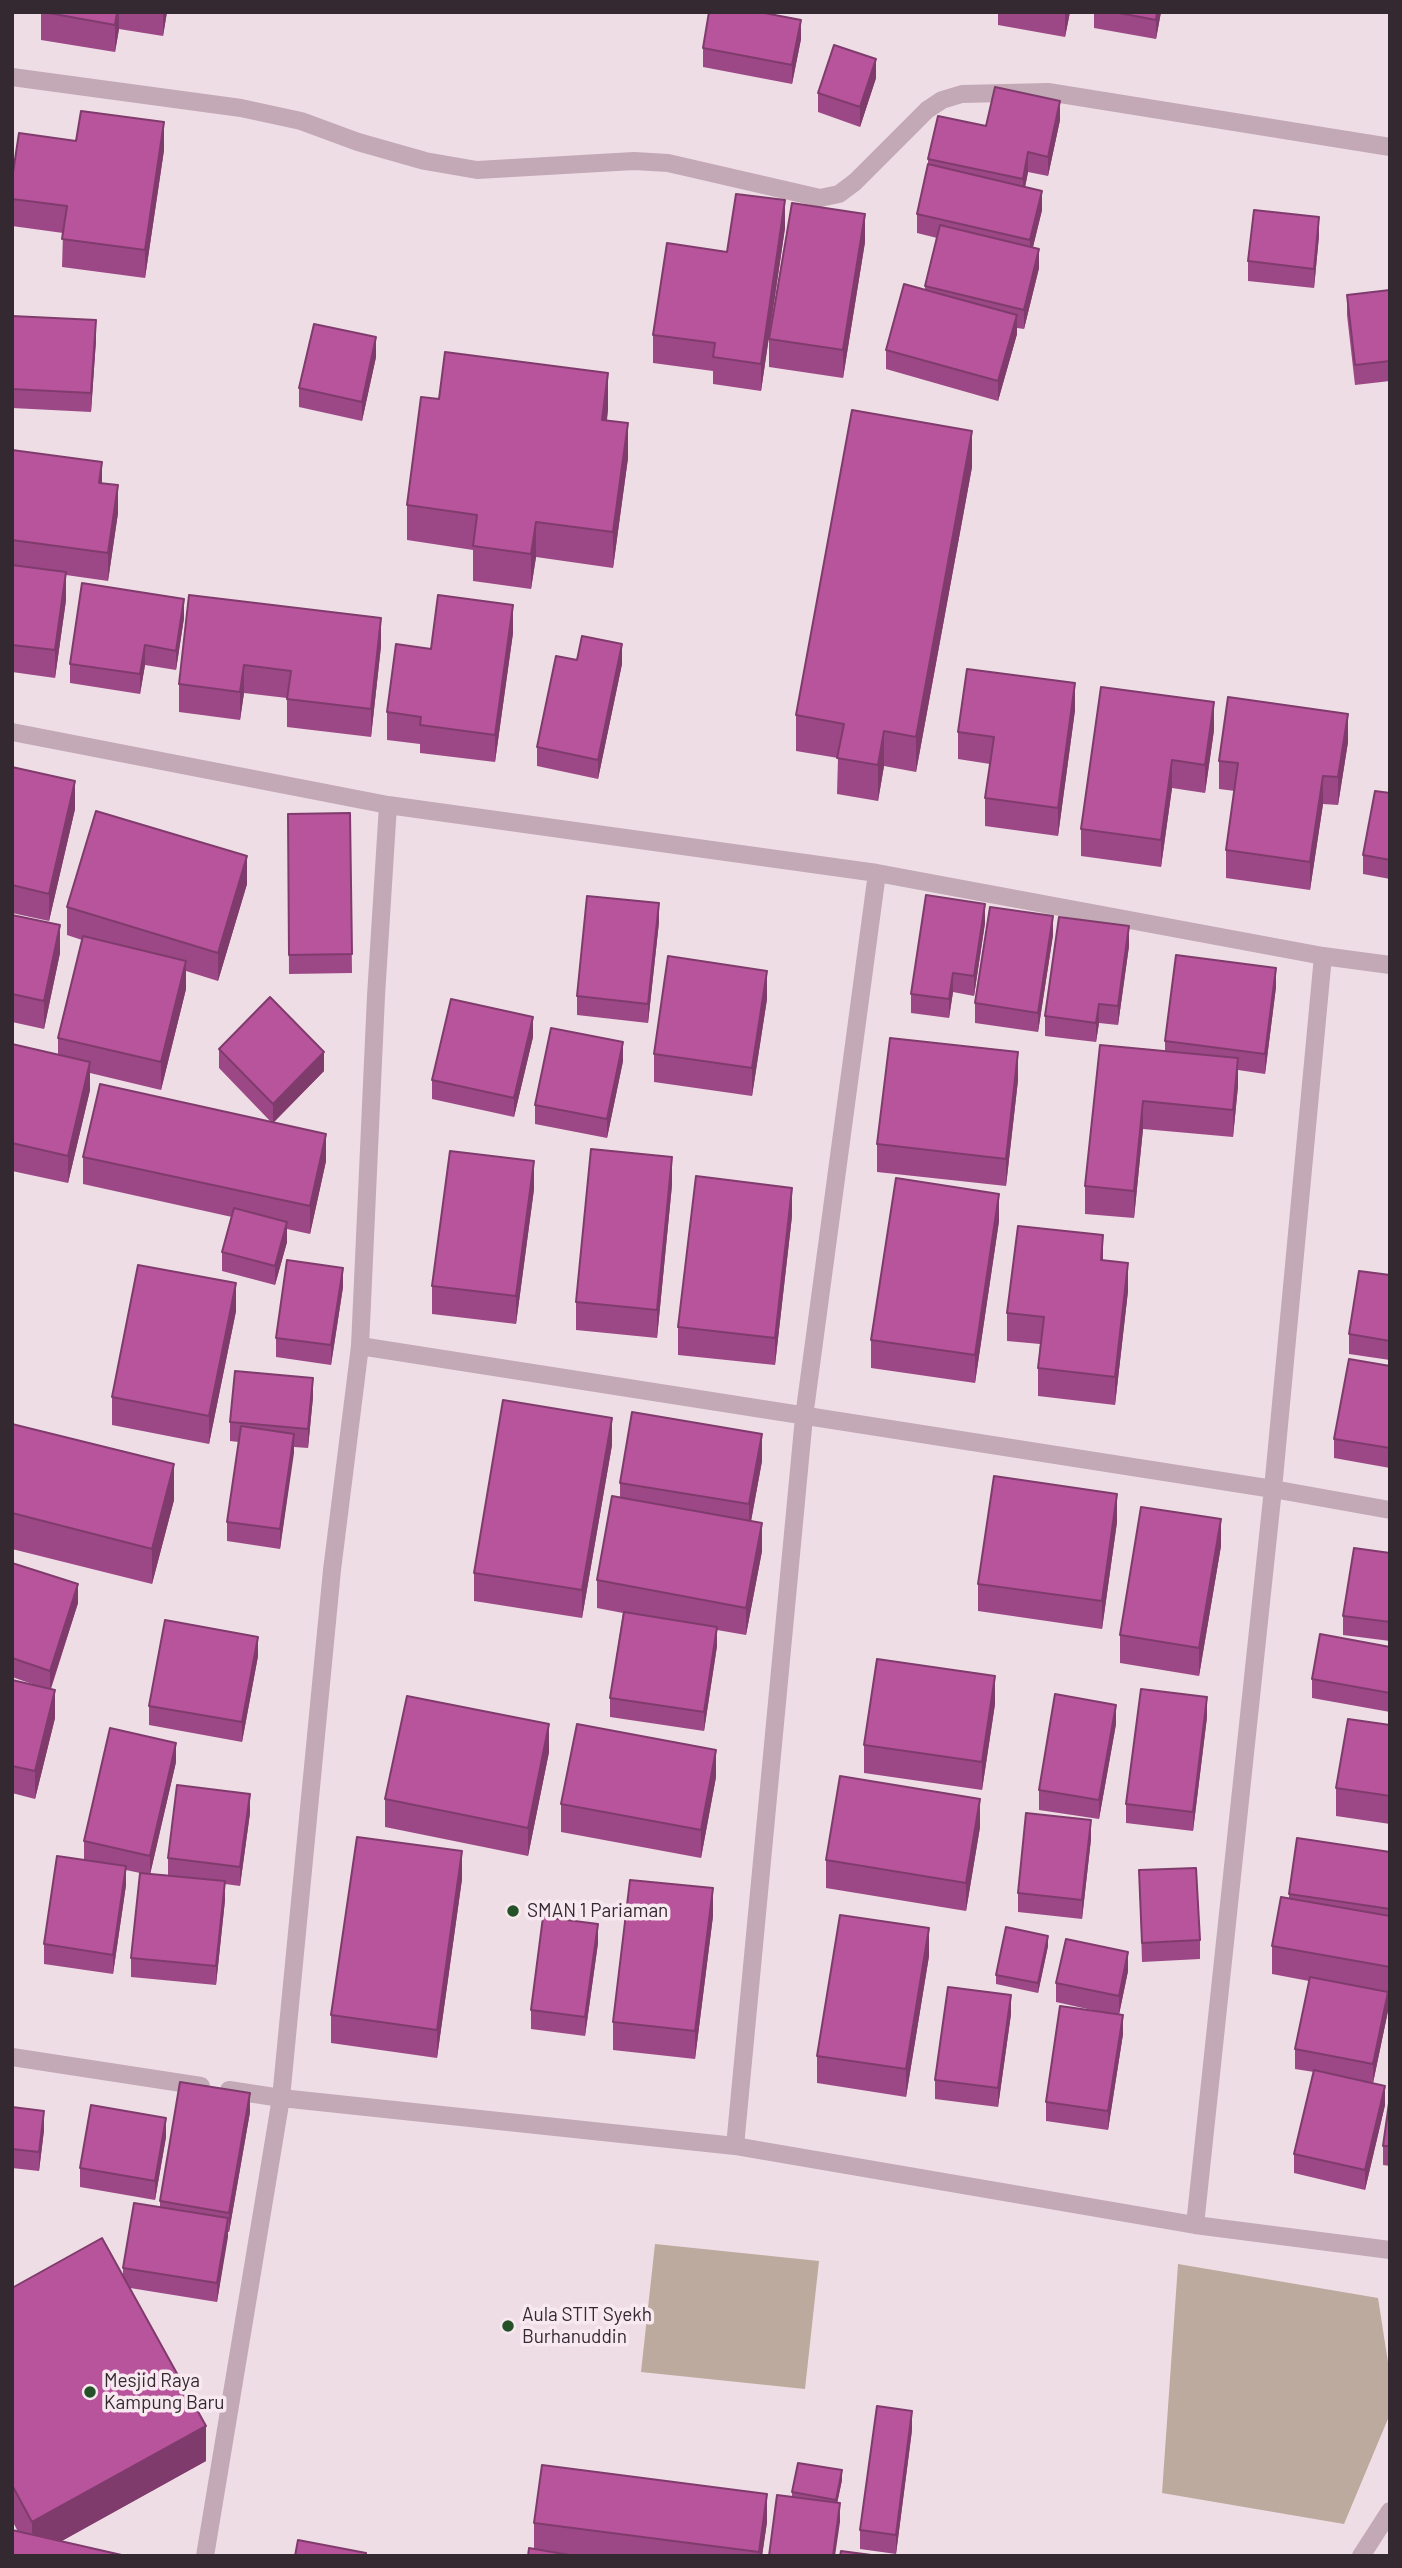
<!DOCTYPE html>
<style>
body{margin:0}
#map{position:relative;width:1402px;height:2568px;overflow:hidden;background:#efdde5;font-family:Barlow,sans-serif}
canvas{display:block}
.frame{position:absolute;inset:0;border:14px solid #342930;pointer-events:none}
</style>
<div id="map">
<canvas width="1402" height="2568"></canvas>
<div class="frame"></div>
</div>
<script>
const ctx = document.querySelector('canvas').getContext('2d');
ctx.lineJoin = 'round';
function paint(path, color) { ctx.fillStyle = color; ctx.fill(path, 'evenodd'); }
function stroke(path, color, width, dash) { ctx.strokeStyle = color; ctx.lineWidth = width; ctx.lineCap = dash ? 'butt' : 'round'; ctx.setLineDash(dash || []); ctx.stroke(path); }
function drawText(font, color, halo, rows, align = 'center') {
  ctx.font = font + ' Barlow,sans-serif'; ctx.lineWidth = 7; ctx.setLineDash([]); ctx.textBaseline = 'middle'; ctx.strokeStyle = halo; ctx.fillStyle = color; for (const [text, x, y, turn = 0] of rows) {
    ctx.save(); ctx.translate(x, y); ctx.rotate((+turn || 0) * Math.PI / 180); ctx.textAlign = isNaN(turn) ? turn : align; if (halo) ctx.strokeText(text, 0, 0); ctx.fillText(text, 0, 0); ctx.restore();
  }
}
paint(new Path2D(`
 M655,2244L819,2261L805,2389L641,2372Z
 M1178,2264L1378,2298L1390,2375V2414L1344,2524L1162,2493Z`), '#bcaa9f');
stroke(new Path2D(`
 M12,77L241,108L301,121L358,142L425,161L477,170L634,161L668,163L820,198L839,194L855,182L927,110L942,100L962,94L1048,92L1390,147
 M12,732L388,805L877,873L1323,956L1390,965
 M360,1346L1273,1489L1390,1510
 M12,2057L201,2086
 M229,2090L281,2098L735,2146L1195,2225L1390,2250
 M735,2146L804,1417L877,873
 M1195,2225L1273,1489L1323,956
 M205,2556L281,2098L332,1570L360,1346L376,996L388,805
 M1361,2556L1390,2511`), '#c3a8b6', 18);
paint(new Path2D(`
 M41,12H167L163,36L119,29L115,52L41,40Z
 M998,12H1070L1065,37L998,25Z
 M1094,12H1161L1156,39L1094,28Z
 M801,39L792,84L703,67V48Z
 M876,78L860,127L818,112V93Z
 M1060,120L1048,176L1028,172L1025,187L1042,210L1033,247L1039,268L1024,329L1017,328V334L998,401L886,369V350L925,289V286L937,238L917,233V214L928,164V159L986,126Z
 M76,141L164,150L145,278L62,267L63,233L12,226V179Z
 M785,228L761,391L713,384V371L653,363V335L727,252Z
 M1319,236L1314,288L1248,281V261Z
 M865,242L843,378L769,367V339Z
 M1390,290V381L1355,385L1347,315V295Z
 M12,316L96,340L91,412L12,408Z
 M376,357L362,421L299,407V388Z
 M439,399L608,409L607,421L628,458L613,568L536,557L531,589L473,581V550L407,540V505Z
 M12,450L102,483L118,513L108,581L66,575V600L55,678L12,672Z
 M972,467L916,772L884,766L878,801L837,794L838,758L796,751V715Z
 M189,595L381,646L371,737L287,727V698L244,693L240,720L179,712V684Z
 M184,618L176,670L145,665L140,694L70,683V664Z
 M513,633L495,762L420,753V744L387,740V712L431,649Z
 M577,660L622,664L598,779L537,766V747Z
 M1075,710L1058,836L985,826V798L990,764L958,759V732Z
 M1214,730L1205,793L1172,788L1161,867L1081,856V829Z
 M1348,742L1338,805L1323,804L1310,890L1226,878V850L1235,791L1219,789V761Z
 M12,767L75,809L49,921L12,913Z
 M1390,793V879L1363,874V855Z
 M350,813L352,973L289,974L288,814Z
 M247,884L218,981L186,971V989L161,1090L90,1073V1090L68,1183L12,1171V1044L58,1055V1038L82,940L67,935V907Z
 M12,915L60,953L44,1029L12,1022Z
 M659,922L648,1023L577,1015V996Z
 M985,923L974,996L953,992L949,1018L911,1013V994Z
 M1053,935L1038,1032L975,1023V1003Z
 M1129,946L1118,1025L1099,1023L1096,1042L1045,1036V1016Z
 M1276,987L1265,1074L1238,1070V1086L1233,1137L1143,1129L1134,1218L1085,1214V1186L1165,1051V1041Z
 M767,999L752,1096L654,1082V1054Z
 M533,1037L514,1117L432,1099V1080Z
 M219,1049L324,1071L274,1122L326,1161L310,1234L287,1229V1242L275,1285L222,1271V1252L232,1217L83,1184V1157L271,1122L219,1068Z
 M623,1061L607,1138L535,1124V1105Z
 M1018,1080L1006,1186L877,1172V1144Z
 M672,1185L657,1338L576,1330V1302Z
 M534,1189L516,1324L432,1314V1286Z
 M792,1216L775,1365L678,1355V1327Z
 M999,1221L975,1383L871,1368V1340Z
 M1103,1261L1128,1291L1115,1405L1038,1396V1368L1040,1344L1007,1341V1313Z
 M1390,1275V1360L1349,1354V1334Z
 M343,1287L331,1365L276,1357V1338Z
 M236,1311L209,1444L112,1425V1397Z
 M1390,1366V1468L1334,1458V1439Z
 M313,1397L308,1448L294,1447L280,1549L227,1541V1522L239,1442L230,1441V1422Z
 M12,1424L174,1500L152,1584L12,1549Z
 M612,1445L582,1618L474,1601V1573Z
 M762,1461L751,1521L762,1551L746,1635L717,1630V1646L704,1731L610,1717V1698L623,1613L597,1608V1580L620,1497V1483Z
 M1117,1522L1102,1629L978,1611V1584Z
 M1221,1546L1199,1676L1120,1663V1635Z
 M1390,1553V1641L1343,1635V1616Z
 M12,1563L78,1603L51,1689L55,1718L35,1799L12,1793V1680L38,1686L12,1677Z
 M1390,1647V1712L1312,1698V1679Z
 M258,1656L242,1742L149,1725V1706Z
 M995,1704L982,1790L864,1773V1745Z
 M1207,1717L1193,1831L1126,1823V1804Z
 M1116,1724L1099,1819L1039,1810V1790Z
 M1390,1725V1824L1336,1816V1788Z
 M549,1752L528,1856L385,1827V1799Z
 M176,1762L150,1874L168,1875V1858L250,1813L240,1886L225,1884V1900L216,1985L131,1977V1958L140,1873L126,1870V1885L113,1974L44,1964V1944L84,1860V1841Z
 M716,1777L701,1858L561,1832V1804Z
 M980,1827L966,1911L826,1888V1860Z
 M1091,1839L1082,1919L1018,1912V1893Z
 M1390,1852V1994H1388V2011L1373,2083L1385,2105L1365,2190L1294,2173V2154L1314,2072L1295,2069V2049L1309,1981L1272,1974V1946L1289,1898V1894Z
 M1139,1870L1200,1940V1959L1142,1962Z
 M462,1879L437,2058L331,2043V2015Z
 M713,1916L695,2059L613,2050V2022Z
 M598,1943L585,2036L531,2029V2010Z
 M1048,1946L1038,1993L996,1984V1975Z
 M929,1956L906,2097L817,2083V2056Z
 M1128,1971L1119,2014L1123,2034L1108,2130L1046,2121V2102L1101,2012L1056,2002V1983Z
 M1011,2014L998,2107L935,2099V2080Z
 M1390,2096V2166L1383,2165V2146Z
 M12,2107L44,2130L39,2171L12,2168Z
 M250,2112L229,2232H228L217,2302L130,2288L206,2461L61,2541L18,2532L12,2520V2288L123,2275V2268L160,2207V2201Z
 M166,2137L155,2200L80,2187V2168Z
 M912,2430L896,2554L860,2549V2530Z
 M842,2480L837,2503L840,2522L792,2497V2492Z
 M767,2522L762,2556H528L534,2549V2523Z`), '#9d4886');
paint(new Path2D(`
 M117,12H119V29L115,52V25Z
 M163,12H167L163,36Z
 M1065,12H1070L1065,37Z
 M1157,12H1161L1156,39V20Z
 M801,20V39L792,84V65Z
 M876,59V78L860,127V107Z
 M1060,101V120L1048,176V157Z
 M164,122V150L145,278V250Z
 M1028,152V172L1023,198V179Z
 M1042,191V210L1030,259V240Z
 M785,200V228L761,391V364Z
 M865,214V242L843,378V350Z
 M1319,217V236L1314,288V269Z
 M1039,249V268L1024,329V310Z
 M1017,315V334L998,401V381Z
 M96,320V340L91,412V393Z
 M376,337V357L362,421V402Z
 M608,373V409L602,456V420Z
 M628,423V458L613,568V532Z
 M972,431V467L916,772V737Z
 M102,462V490L99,483Z
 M118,485V513L108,581V553Z
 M536,522V557L531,589V554Z
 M66,572V600L55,678V650Z
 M184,599V618L176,670V651Z
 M513,605V633L495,762V735Z
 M381,618V646L371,737V709Z
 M622,644V664L598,779V760Z
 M145,645V665L140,694V674Z
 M244,665V693L240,720V692Z
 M1075,683V710L1058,836V808Z
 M1214,702V730L1205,793V765Z
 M1348,714V742L1338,805V777Z
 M884,731V766L878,801V765Z
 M1172,760V788L1161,867V840Z
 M1323,776V804L1310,890V862Z
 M75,781V809L49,921V894Z
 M247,856V884L218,981V953Z
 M659,903V922L648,1023V1004Z
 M985,904V923L974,996V976Z
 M1053,916V935L1038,1032V1013Z
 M60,925V953L44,1029V1001Z
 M1129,926V946L1118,1025V1006Z
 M186,961V989L161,1090V1062Z
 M1276,968V987L1265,1074V1054Z
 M767,971V999L752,1096V1068Z
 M953,973V992L949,1018V999Z
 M1099,1004V1023L1096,1042V1023Z
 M533,1017V1037L514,1117V1098Z
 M623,1042V1061L607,1138V1119Z
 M324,1052V1071L273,1123V1104Z
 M1018,1052V1080L1006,1186V1159Z
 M1238,1058V1086L1233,1137V1110Z
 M90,1062V1090L68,1183V1156Z
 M1143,1101V1129L1134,1218V1191Z
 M326,1134V1161L310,1234V1206Z
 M672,1157V1185L657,1338V1310Z
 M534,1161V1189L516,1324V1296Z
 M792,1188V1216L775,1365V1338Z
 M999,1194V1221L975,1383V1355Z
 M287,1222V1242L275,1285V1266Z
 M1103,1235V1262L1101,1260Z
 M1128,1263V1291L1115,1405V1377Z
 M343,1268V1287L331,1365V1345Z
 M236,1283V1311L209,1444V1416Z
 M313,1378V1397L308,1448V1429Z
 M612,1418V1445L582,1618V1590Z
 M294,1434V1453L280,1549V1529Z
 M762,1434V1461L749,1532V1504Z
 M174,1464V1500L152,1584V1549Z
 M1117,1494V1522L1102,1629V1601Z
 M1221,1519V1546L1199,1676V1648Z
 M762,1523V1551L746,1635V1608Z
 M78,1584V1603L50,1690V1671Z
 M717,1627V1646L704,1731V1712Z
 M258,1637V1656L242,1742V1722Z
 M995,1676V1704L982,1790V1762Z
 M55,1690V1718L35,1799V1771Z
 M1207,1697V1717L1193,1831V1812Z
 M1116,1705V1724L1099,1819V1800Z
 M549,1724V1752L528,1856V1828Z
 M176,1743V1762L150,1875V1856Z
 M716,1750V1777L701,1858V1830Z
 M250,1794V1813L240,1886V1867Z
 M980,1799V1827L966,1911V1883Z
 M1091,1820V1839L1082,1919V1900Z
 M462,1851V1879L437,2058V2030Z
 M126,1866V1885L113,1974V1955Z
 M225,1881V1900L216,1985V1966Z
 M713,1888V1916L695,2059V2031Z
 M598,1924V1943L585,2036V2017Z
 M929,1928V1956L906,2097V2069Z
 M1048,1936V1946L1038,1993V1983Z
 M1128,1952V1971L1119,2015V1996Z
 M1388,1992V2011L1373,2083V2064Z
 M1011,1995V2014L998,2107V2088Z
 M1123,2015V2034L1108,2130V2111Z
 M1385,2086V2105L1365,2190V2170Z
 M250,2093V2112L229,2232V2213Z
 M44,2111V2130L39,2171V2152Z
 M166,2118V2137L155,2200V2181Z
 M228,2218V2237L217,2302V2283Z
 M912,2411V2430L896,2554V2535Z
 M206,2426V2461L35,2556H32V2522Z
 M842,2470V2480L836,2509V2500Z
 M767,2494V2522L762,2556H759Z
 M840,2503V2522L835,2556H833Z`), '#803b6d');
const building = new Path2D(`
 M43,12H117L115,25Z
 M709,12H759L801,20L792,65L703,48Z
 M1114,12H1157L1156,20Z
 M834,45L876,59L860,107L818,93Z
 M995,87L1060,101L1048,157L1028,152L1023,179L928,159L938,116L986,126Z
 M81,111L164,122L145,250L62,239L67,206L12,199V179L19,133L76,141Z
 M928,164L1042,191L1030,240L917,214Z
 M736,194L785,200L761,364L713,357L715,343L653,335L667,243L727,252Z
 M792,203L865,214L843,350L769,339Z
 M1254,210L1319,217L1314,269L1248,261Z
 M940,225L1039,249L1024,310L925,286Z
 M904,284L1017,315L998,381L886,350Z
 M1390,290V361L1355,365L1347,295Z
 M12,316L96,320L91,393L12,389Z
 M314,324L376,337L362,402L299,388Z
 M445,352L608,373L602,420L628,423L613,532L536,522L531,554L473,546L477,515L407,505L421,397L439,399Z
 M852,410L972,431L916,737L884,731L878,765L837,758L844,724L796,715Z
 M12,450L102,462L99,483L118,485L108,553L12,540Z
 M12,565L66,572L55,650L12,645Z
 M82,583L184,599L176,651L145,645L140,674L70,664Z
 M189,595L381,618L371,709L287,699L291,671L244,665L240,692L179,684Z
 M438,595L513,605L495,735L420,725L421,717L387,712L396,644L431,649Z
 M582,636L622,644L598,760L537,747L556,656L577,660Z
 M967,669L1075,683L1058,808L985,798L994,737L958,732Z
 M1101,687L1214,702L1205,765L1172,760L1161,840L1081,829Z
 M1228,697L1348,714L1338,777L1323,776L1310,862L1226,850L1238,763L1219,761Z
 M12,767L75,781L49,894L12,885Z
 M1375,791L1390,793V860L1363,855Z
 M96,811L247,856L218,953L67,907Z
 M350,813L352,954L289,955L288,814Z
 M926,895L985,904L974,976L953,973L949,999L911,994Z
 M587,896L659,903L648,1004L577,996Z
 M990,907L1053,916L1038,1013L975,1003Z
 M12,915L60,925L44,1001L12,994Z
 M1059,917L1129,926L1118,1006L1099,1004L1096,1023L1045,1016Z
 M83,936L186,961L161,1062L58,1038Z
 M1176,955L1276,968L1265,1054L1165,1041Z
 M668,956L767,971L752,1068L654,1054Z
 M270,997L324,1052L273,1104L219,1049Z
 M451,999L533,1017L514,1098L432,1080Z
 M551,1028L623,1042L607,1119L535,1105Z
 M890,1038L1018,1052L1006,1159L877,1144Z
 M12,1044L90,1062L68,1156L12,1143Z
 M1100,1045L1238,1058L1233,1110L1143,1101L1134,1191L1085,1186Z
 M100,1084L326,1134L310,1206L83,1157Z
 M591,1149L672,1157L657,1310L576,1302Z
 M450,1151L534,1161L516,1296L432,1286Z
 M696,1176L792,1188L775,1338L678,1327Z
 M896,1178L999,1194L975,1355L871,1340Z
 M234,1208L287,1222L275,1266L222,1252Z
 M1018,1226L1103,1235L1101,1260L1128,1263L1115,1377L1038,1368L1044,1317L1007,1313Z
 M287,1260L343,1268L331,1345L276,1338Z
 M138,1265L236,1283L209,1416L112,1397Z
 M1359,1271L1390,1275V1341L1349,1334Z
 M1349,1359L1390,1366V1448L1334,1439Z
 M235,1371L313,1378L308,1429L230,1422Z
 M503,1400L612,1418L582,1590L474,1573Z
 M632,1412L762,1434L749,1504L620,1483Z
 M12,1424L174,1464L152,1549L12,1513Z
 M241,1426L294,1434L280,1529L227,1522Z
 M994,1476L1117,1494L1102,1601L978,1584Z
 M612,1496L762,1523L746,1608L597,1580Z
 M1141,1507L1221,1519L1199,1648L1120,1635Z
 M1354,1548L1390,1553V1622L1343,1616Z
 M12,1563L78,1584L50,1671L12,1658Z
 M624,1612L717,1627L704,1712L610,1698Z
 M165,1620L258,1637L242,1722L149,1706Z
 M1320,1634L1390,1647V1693L1312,1679Z
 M877,1659L995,1676L982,1762L864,1745Z
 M12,1680L55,1690L35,1771L12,1766Z
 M1141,1689L1207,1697L1193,1812L1126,1804Z
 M1055,1694L1116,1705L1099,1800L1039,1790Z
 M407,1696L549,1724L528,1828L385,1799Z
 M1348,1719L1390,1725V1796L1336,1788Z
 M577,1724L716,1750L701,1830L561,1804Z
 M110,1728L176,1743L150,1856L84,1841Z
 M840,1776L980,1799L966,1883L826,1860Z
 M177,1785L250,1794L240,1867L168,1858Z
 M1026,1813L1091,1820L1082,1900L1018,1893Z
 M357,1837L462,1851L437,2030L331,2015Z
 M1297,1838L1390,1852V1909L1289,1894Z
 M57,1856L126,1866L113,1955L44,1944Z
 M1196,1868L1200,1940L1142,1943L1139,1870Z
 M140,1873L225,1881L216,1966L131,1958Z
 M630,1880L713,1888L695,2031L613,2022Z
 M1281,1897L1390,1916V1967L1272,1946Z
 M840,1915L929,1928L906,2069L817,2056Z
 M543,1917L598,1924L585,2017L531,2010Z
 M1006,1927L1048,1936L1038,1983L996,1975Z
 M1066,1939L1128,1952L1119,1996L1056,1983Z
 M1310,1977L1388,1992L1373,2064L1295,2049Z
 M948,1987L1011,1995L998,2088L935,2080Z
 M1060,2006L1123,2015L1108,2111L1046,2102Z
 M1314,2070L1385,2086L1365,2170L1294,2154Z
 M180,2082L250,2093L229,2213L160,2201Z
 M1390,2096V2146H1383Z
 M91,2105L166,2118L155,2181L80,2168Z
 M12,2107L44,2111L39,2152L12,2149Z
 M134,2203L228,2218L217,2283L123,2268Z
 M102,2238L206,2426L32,2522L12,2485V2288Z
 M877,2406L912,2411L896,2535L860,2530Z
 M798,2463L842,2470L836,2500L792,2492Z
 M542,2465L767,2494L759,2552L534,2523Z
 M777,2495L840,2503L833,2556H769Z
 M12,2530L126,2556H12Z
 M298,2540L366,2553V2556H295Z
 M529,2548L575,2556H528Z
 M841,2551L879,2556H840Z`);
paint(building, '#b7549c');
stroke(building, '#803b6d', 2);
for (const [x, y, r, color] of [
 [513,1911,7,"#245128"],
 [508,2326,7,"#245128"],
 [90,2392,7,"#245128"]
]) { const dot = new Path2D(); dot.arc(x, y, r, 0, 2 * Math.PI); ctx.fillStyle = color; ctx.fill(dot); stroke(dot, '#f7e9ef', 2.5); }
drawText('19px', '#342930', '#f7e9ef', [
 ["SMAN 1 Pariaman",527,1911],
 ["Aula STIT Syekh",522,2315],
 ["Burhanuddin",522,2337],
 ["Mesjid Raya",104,2381],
 ["Kampung Baru",104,2403]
], 'left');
</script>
